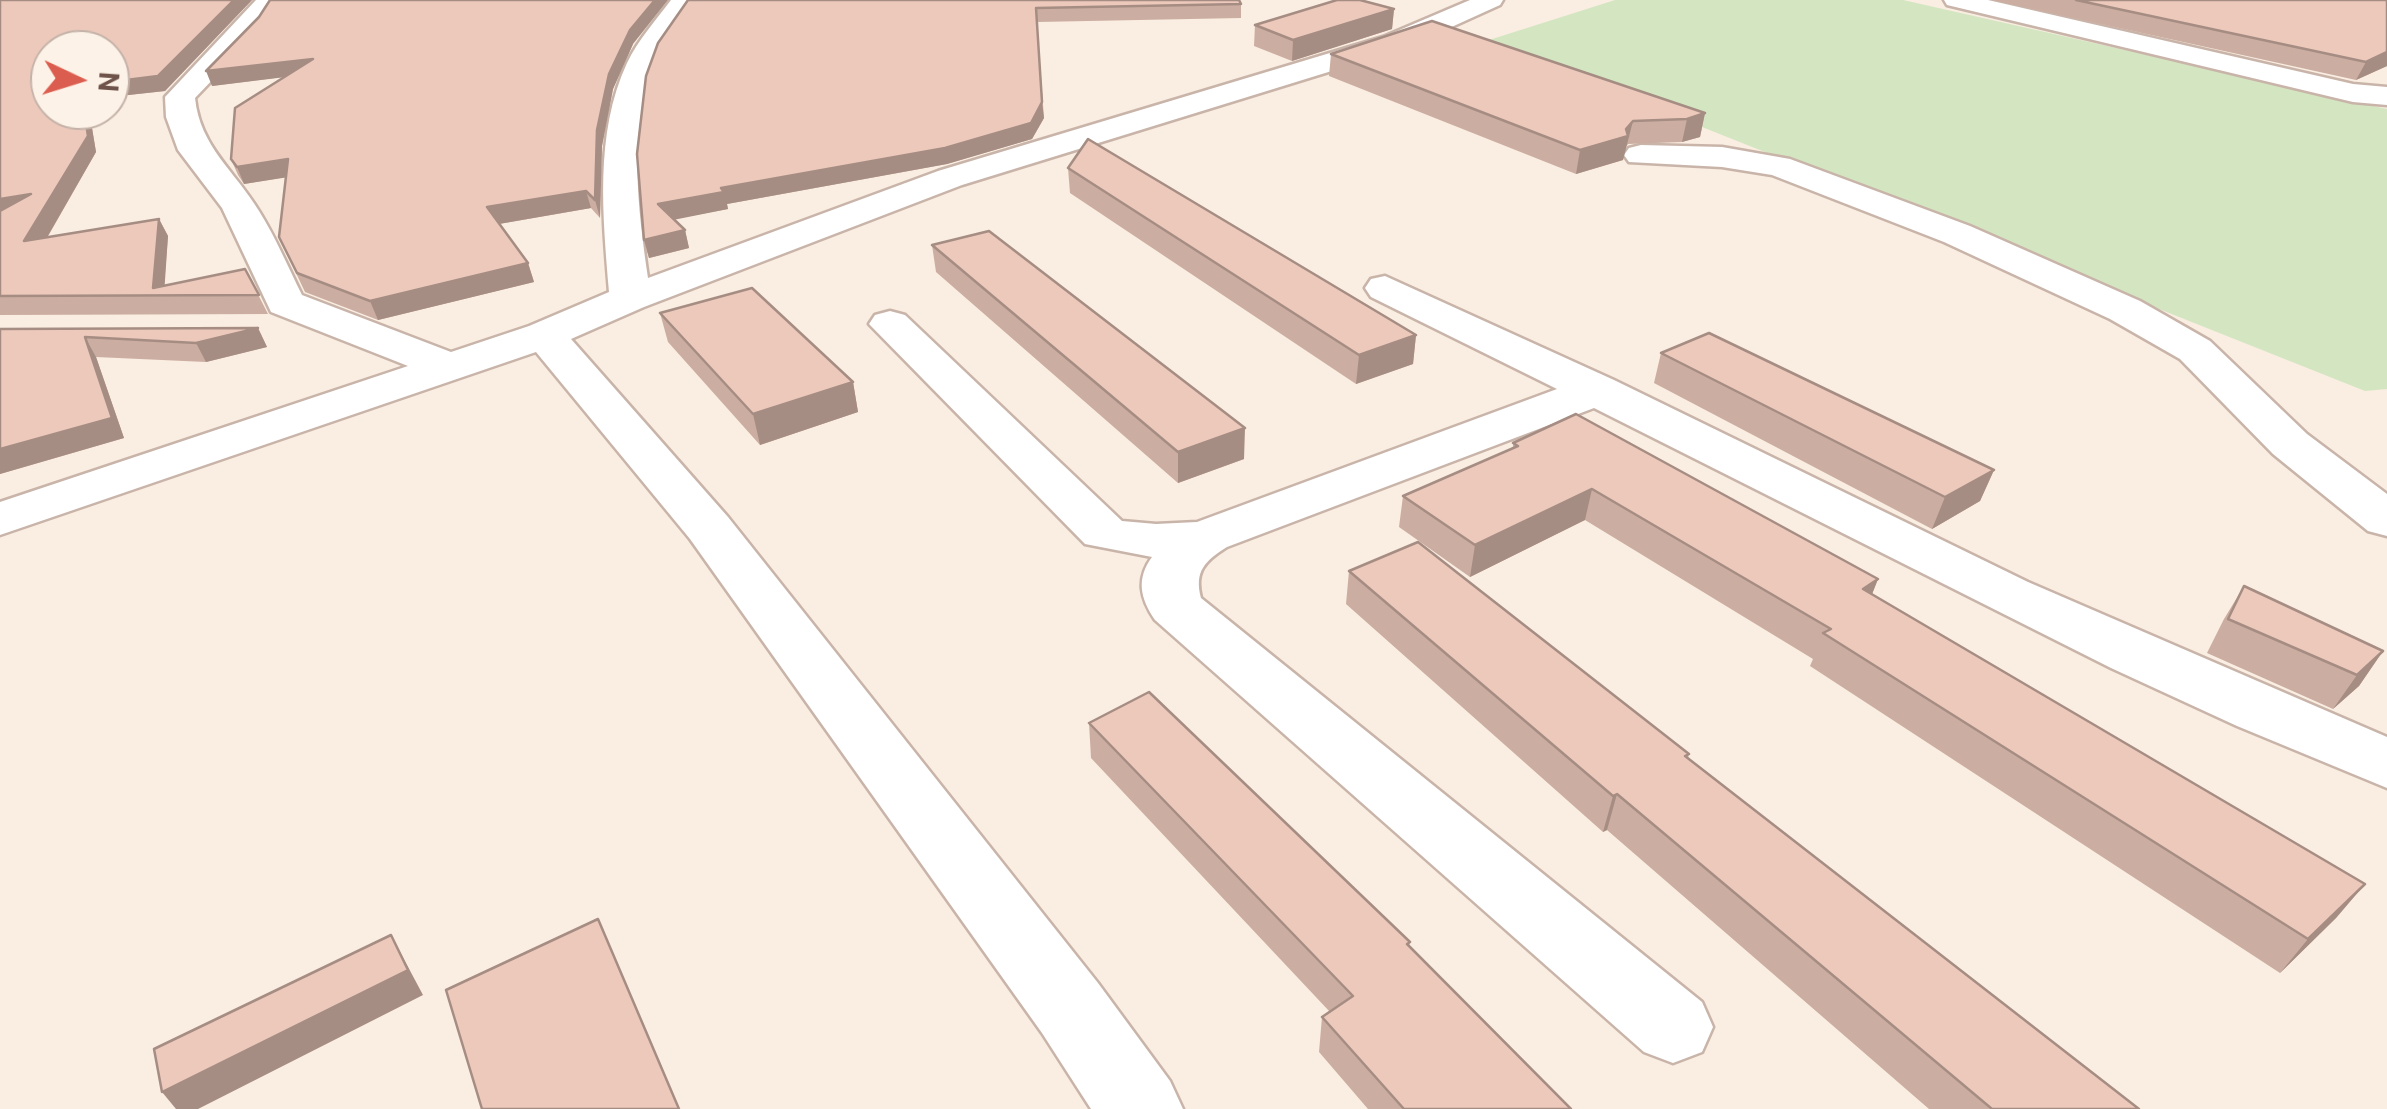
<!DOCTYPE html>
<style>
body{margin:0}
#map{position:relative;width:2387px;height:1109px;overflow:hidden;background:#faede1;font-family:Roboto,sans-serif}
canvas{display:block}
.north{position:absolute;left:30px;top:30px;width:100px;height:100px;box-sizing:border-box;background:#fdf2e7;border:2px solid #c4b2a8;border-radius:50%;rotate:94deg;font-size:28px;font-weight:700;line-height:40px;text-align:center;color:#6f534a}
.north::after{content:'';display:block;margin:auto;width:35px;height:45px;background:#db5d4f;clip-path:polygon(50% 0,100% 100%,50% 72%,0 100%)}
</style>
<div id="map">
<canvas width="2387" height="1109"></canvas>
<div class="north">N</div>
</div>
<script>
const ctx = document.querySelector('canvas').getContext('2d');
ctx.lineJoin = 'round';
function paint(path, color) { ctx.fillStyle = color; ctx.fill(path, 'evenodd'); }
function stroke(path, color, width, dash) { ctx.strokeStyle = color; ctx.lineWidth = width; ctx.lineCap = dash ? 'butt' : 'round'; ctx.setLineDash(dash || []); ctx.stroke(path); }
paint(new Path2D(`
 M1615,0H1903L2387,109V389L2365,391L1486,41Z`), '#d4e6c1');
const minor = new Path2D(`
 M256,0H280L262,28L195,98C200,147 235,171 259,211C276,238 288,267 302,295L451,352L529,326L609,292C603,217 594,134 627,63C638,40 656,20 671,0H696C682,21 664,41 654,64C628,132 638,208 648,278L938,171L1383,37L1470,0H1503L1500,5L1403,49L962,185L644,307L571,339L728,517L1098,983L1170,1081L1183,1109H1091L1042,1033L690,539L536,352L0,535V502L408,366L271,312L222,208L178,150L166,117L165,97Z
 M1944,0H1988L2353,84L2387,87V105L2353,102L1947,5Z
 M1641,145L1722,147L1790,159L1970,226L2140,301L2210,341L2307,434L2387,494V536L2368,531L2273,454L2180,359L2110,319L1944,242L1772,175L1722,167L1629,162L1624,155L1629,148Z
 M1385,276L1614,380L2028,582L2387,737V788L2237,726L2111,668L1594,408L1227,547C1205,561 1194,571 1201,598L1702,1002L1713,1027L1702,1052L1673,1063L1644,1052L1155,620C1140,598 1136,579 1152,557L1085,544L869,324L875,315L890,311L905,315L1122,521L1156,524L1197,522L1557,389L1371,297L1365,288L1371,279Z`);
stroke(minor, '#c9b4a9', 5);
paint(minor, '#fff');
paint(new Path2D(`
 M0,0H252L165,91L110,97V50H50V110H89L96,152L47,238L159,219L168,236L164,286L245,269L268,314L0,315Z
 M688,0L1241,4V18L1037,22L1044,118L1032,139L947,164L727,204L728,209L674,219L685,230L689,248L649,258L644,240Z
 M1992,0H2387V66L2356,80Z
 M1394,9L1392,29L1292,61L1254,46L1255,25Z
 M259,17L633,44L613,89L602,146L600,218L591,208L499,224L528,263L534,282L378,320L305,292L279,237L286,177L244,184L238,175L231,159L283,77L212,86Z
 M1331,54L1705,113L1700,137L1682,142L1628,144L1626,147L1623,160L1576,174L1329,76Z
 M1068,168L1416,335L1413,364L1356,384L1070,193Z
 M932,245L1244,459L1178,483L936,272Z
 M660,313L853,382L858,412L760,445L668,342Z
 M258,328L267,347L206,362L96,357L124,438L0,474V329Z
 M1661,353L1994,470L1980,501L1932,529L1654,383Z
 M1513,443L1878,579L1872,594L2365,884L2336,918L2280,973L1810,666L1813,659L1585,520L1470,577L1399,527L1403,496L1513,448Z
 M1349,571L1689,754L1688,758L2139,1109H1929L1607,830L1603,832L1346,604Z
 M2244,586L2383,651L2359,686L2333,709L2207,653L2224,619Z
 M1089,723L1410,942L1409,946L1571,1109H1368L1319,1052L1322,1017L1330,1012L1091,758Z`), '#ccada1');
paint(new Path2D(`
 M234,0H252L165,91L110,97V82Z
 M655,0H668L633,44L613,89L602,146L600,218L595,200L597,130L609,74L630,30Z
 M1394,9L1392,29L1292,61L1293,40Z
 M2387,52V66L2356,80L2366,62Z
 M313,59L318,73L212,86L206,71Z
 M1042,102L1044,118L1032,139L947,164L727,204L728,209L663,222L658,204Z
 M84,110H89L96,152L34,260L24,241Z
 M1705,113L1700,137L1682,142L1687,119Z
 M1633,121L1623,160L1576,174L1580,150L1626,129Z
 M288,159L295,176L244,184L237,167Z
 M586,191L591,208L493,225L487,207Z
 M31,194L0,218V199Z
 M159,219L168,236L164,295L153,288Z
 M685,230L689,248L649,258L644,240Z
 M528,263L534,282L378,320L370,301Z
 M258,328L267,347L206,362L196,343Z
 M1416,335L1413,364L1356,384L1359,355Z
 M85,337L96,357L124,438L0,474V449Z
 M853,382L858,412L760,445L753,414Z
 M1245,428L1244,459L1178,483V452Z
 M1994,470L1980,501L1932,529L1945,497Z
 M1592,489L1585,520L1470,577L1475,545Z
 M1878,579L1865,612L1863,589Z
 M2383,651L2359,686L2333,709L2357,675Z
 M1617,794L1607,830L1603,832L1613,796Z
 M2365,884L2336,918L2280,973L2308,939Z
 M391,935L423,995L198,1109H176L162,1092Z`), '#a68d83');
const building = new Path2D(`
 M0,0H234L158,76L110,82V50H50V110H84L88,136L24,241L159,219L153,288L245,269L259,295L0,296V211L31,194L0,199Z
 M270,0H655L630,30L609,74L597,130L595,200L586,191L487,207L528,263L370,301L297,273L279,237L288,159L237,167L231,159L235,108L313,59L206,71L259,17Z
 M688,0H1239L1241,4L1036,8L1042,102L1031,123L945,148L721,188L724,192L658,204L685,230L644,240L637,154L646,76L658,43Z
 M1337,0H1360L1394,9L1293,40L1255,25Z
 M2076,0H2387V52L2366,62Z
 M1432,21L1705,113L1687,119L1633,121L1626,129L1628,136L1580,150L1331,54Z
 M1088,139L1416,335L1359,355L1068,168Z
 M989,231L1245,428L1178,452L932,245Z
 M752,288L853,382L753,414L660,313Z
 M258,328L196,343L85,337L112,418L0,449V329Z
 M1709,333L1994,470L1945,497L1661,353Z
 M1576,414L1878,579L1863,589L2365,884L2308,939L1823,633L1831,629L1592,489L1475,545L1403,496L1518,446L1513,443Z
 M1418,542L1689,754L1685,756L2139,1109H1992L1617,794L1613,796L1349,571Z
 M2244,586L2383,651L2357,675L2228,619Z
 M1149,692L1410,942L1407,944L1571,1109H1404L1322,1017L1353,996L1089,723Z
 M598,919L679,1109H482L446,990Z
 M391,935L408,970L162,1092L154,1049Z`);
paint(building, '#edc9bb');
stroke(building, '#a68d83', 2.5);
</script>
